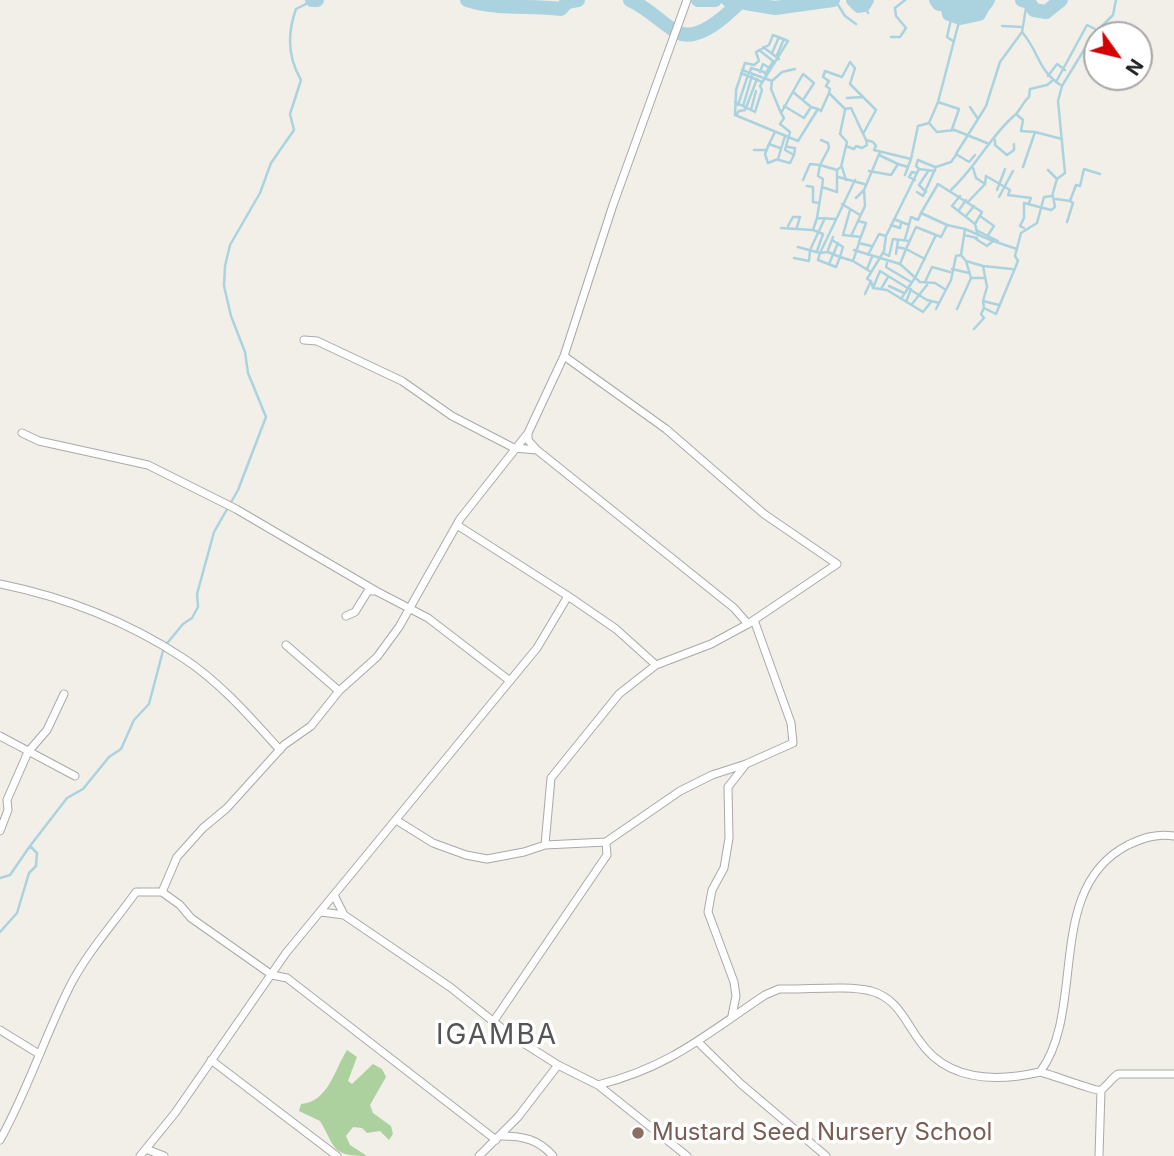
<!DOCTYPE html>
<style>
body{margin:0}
#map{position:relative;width:1174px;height:1156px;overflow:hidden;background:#f2efe9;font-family:Inter,sans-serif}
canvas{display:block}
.north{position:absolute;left:1083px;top:21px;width:70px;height:70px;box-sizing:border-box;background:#fff;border:2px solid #a7a7a7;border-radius:50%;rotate:124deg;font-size:19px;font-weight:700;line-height:28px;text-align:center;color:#222}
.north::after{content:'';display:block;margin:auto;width:24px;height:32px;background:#d40000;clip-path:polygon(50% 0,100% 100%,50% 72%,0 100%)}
</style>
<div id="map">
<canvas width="1174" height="1156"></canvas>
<div class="north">N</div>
</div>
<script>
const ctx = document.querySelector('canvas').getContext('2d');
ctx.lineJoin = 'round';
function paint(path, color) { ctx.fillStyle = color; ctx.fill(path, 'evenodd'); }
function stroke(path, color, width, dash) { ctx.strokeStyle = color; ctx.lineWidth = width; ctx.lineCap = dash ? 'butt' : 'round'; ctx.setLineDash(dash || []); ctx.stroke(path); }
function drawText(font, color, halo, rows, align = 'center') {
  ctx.font = font + ' Inter,sans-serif'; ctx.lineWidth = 7; ctx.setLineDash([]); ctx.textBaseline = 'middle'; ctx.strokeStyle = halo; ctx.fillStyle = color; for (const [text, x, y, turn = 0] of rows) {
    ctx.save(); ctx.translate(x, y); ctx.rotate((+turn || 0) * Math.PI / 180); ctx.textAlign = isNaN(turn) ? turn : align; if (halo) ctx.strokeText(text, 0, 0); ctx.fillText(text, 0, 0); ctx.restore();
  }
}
paint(new Path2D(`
 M347,1050L357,1057L348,1081L352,1084L373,1064L382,1069L386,1077L370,1105L373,1113L391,1126L393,1134L389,1140L380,1131L367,1133L362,1128L353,1127L346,1136L350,1145L367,1156C330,1156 336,1147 320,1121L299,1111L301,1104C328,1102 334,1071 347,1050Z`), '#add19e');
stroke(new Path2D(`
 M835,0L845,16L856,24
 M864,5L868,13
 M952,15L947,37L953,41
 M1002,26L1022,27
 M1022,32C1040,53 1037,70 1062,86L1093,35L1113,15L1116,0
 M891,37H900L906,28L896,16L895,8L905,0
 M1088,42L1097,48
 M763,47L779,59
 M759,50L773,61
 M772,53L779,37
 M777,55L784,39
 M742,70L772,81L782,72L795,69
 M750,72L751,68L764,72
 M760,72L763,64L768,67
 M741,73L762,82
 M765,74L773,62
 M1048,76L1057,64L1065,70
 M772,81L771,89L781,113
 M1056,82L1087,25L1107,35
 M793,92L811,107
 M847,98L863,97
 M735,102L755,112L762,90L760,86L788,41L773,35L769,45L756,52L759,61L754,65L745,63L736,90V93L735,115L798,141L818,109L821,111L829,93
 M938,102L960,18
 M738,105L748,75
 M743,106L752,76
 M784,106L804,118L811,107L818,109
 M970,107L978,119L956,154L969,162L975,155
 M751,110L756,91
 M1016,114L1023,120L1021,131L1035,132L1023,167
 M736,115L739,111L745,110L757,79
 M978,119L986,106L1000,62L1022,32L1027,2
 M929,123L937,132L955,130
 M775,132L769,144L780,148
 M1035,132L1062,139
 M863,134L876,110L850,84L855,68L850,62L842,77L825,71L823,77L829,81L826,86L830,89L829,93L845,109L851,108L866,140
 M821,140L828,143L829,148L820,165L837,170
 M995,140V145L1007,155L1014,150V144
 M769,144L765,154L768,163L778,159L785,136
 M846,146L854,149L856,146L862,148L867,145L866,140L873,142L876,146L874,150L911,159L918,126L929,123L938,102L959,109L952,129L987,143
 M788,147L795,148L794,155L785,150L790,132L780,124L784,118L781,113L803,74L814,83L803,100
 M754,150H767
 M879,155L898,164
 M779,160L790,163L794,155
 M842,167L846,180
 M1048,170L1057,179
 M869,171L891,175L898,164L908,167
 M935,171L919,169L916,166L918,160L935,167
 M905,175L911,159
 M838,177L864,184
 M803,180L810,164L820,165L818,176L823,179L822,187L837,192V170L841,167L847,142L840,134L845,110
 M915,180L909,177L912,172L917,173
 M985,184L986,176L1010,190L1008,195L1031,198L1029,203
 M807,186L813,187V202L819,203
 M951,190C977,166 990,136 1016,114C1021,109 1023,102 1029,97L1030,89L1047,85L1052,81
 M997,190L1005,169
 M917,192L923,196L936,167L951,162L956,155
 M926,192L919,185L929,170
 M960,196L952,206L975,224
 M999,197L1013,171
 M856,198L864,190L880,152
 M1056,199L1070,201
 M968,202L985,184L976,178L973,168
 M842,204L860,215
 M850,210L843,235L861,237
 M959,210L966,200
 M966,216L974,206
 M980,216L994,226L988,235
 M817,218L822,187
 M894,219L909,225L911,217L918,220L921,213
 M858,221L866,223L859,242
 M1067,222L1073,203L1070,201L1076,185L1080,186L1084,169L1100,174
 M891,225L900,228L901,223
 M947,225L921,213L938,184L982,212L975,224L978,235
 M788,226L793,217H800L797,227
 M781,228L812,230
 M1024,228L1020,226L1024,218V203L1051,210L1055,207L1053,196
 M976,230L998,241
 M964,235L977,238
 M851,236L865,206L864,190
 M905,239L909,225
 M976,239L987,246L993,241L1017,249
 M832,240L843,247L840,257L828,252L820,253L855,180
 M871,246L859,243L853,261L871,272
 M798,247L820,253L818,260L836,267L840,257L853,261
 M897,247L906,249L916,227L936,235
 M828,250L833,237
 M854,250L900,264L920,282L935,283L946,290
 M817,251L823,234L813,230L817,218L836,219
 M883,253L889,256L893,239L910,241
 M896,254L898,240
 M868,255L879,234L886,236
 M961,255L965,229L993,241
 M794,258L809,261L810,250L825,218
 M887,263L886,267L911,282
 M829,264L838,243
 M900,264L906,249L925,259
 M867,269L872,257
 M952,269L969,273
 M971,278H984
 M871,281L873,288L887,290L923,312L931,302
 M925,282L932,267L950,272
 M889,286L904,293
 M873,288L880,271L927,300L939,303
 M881,289L888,277
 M865,294L871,281L867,279L884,251L886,236L919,169
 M901,299L916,276L936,235L941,237L947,225L965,229
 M983,301L999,305
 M906,302L911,289
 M912,304L927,285
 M984,308L983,301L987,287L983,266L1012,269
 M936,309L951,280L956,256L961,255L966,261
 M957,309L971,278L966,261L983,266
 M974,329L984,318L981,314L984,308L996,314L1018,261L1015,256L1021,233L1037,223L1044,197L1052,196L1057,179L1065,173L1058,101L1062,86
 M0,878L10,875L30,846
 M0,932L17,913L29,873L36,866L37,853L30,846L67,798L83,789L109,757L121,749L134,720L149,704L164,647L183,624L192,618L198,607L197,594L214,532L238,490L266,417L248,373L245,352L231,316L224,286L225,266L230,245L260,193L271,163L294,130L290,114L301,80C288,58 287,34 296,9L312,1`), '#aad3df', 2.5);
stroke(new Path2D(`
 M312,0H317
 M467,0C499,10 529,5 561,9L567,2L578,0
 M630,0C648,8 659,21 675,31C696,45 727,15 741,1
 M698,0H715
 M728,0L775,8L833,0
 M853,0L859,6L864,5L867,0
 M936,0L939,4L957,3L982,8L988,0
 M1022,0L1029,2L1034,10L1046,12L1061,0
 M947,5L949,14L960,18L979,14L982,8`), '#aad3df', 14);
const street = new Path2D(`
 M304,340L317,341L402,381L452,416L514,448L537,450L734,608L748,624L837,564L764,514L666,429L564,356
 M22,433L39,441L148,465L236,509L376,591
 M536,449L528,440V433L564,356L613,205L687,0
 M457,525L568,596
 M0,584C64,597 128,622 183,658C220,682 250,717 280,750
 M346,616L355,612L368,591H376L428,618L510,681
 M286,645L339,691L377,657L399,627L460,519L528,433
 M0,736L75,776
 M396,820L433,843L466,855L487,859L524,852L545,845L606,842L680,791L712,775L746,764
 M0,831L8,810L7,800L28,752L47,730L64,694
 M545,845L551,778L619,694L656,665L711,644L748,624
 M162,892L177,857L203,828L227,808L284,745L311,726L339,691
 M334,895L344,915
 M321,912L344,915L450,987L509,1034L558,1065
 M732,1016L736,996L734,982L708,912L712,890L724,868L729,838L728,787L746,764L793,743L791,723L754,620
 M493,1022L607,855L606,842
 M0,1030L39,1054
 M698,1042L741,1084L826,1156
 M211,1060L337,1156
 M1040,1072C1050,1074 1097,1092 1101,1090C1107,1086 1112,1078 1118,1074H1174
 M598,1085L687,1156
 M501,1136C523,1136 538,1139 553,1156
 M0,1140C28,1090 45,1035 71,984C89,950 114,923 136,892H162L180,905L191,918L272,975L287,978L496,1140
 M146,1149L164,1156
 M140,1156L175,1113L286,953L537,648L568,596L616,629L656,665
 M479,1156L518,1117L558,1065L598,1085C670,1067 705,1035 765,995L779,989C806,990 846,985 871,991C897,998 905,1021 919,1040C947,1082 996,1082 1040,1072C1087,1009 1044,888 1128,845C1143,838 1157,833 1174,836
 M1099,1156L1101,1090`);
stroke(street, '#a9a9a9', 9);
stroke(street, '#fff', 7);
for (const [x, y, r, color] of [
 [638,1133,7,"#8d6e63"]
]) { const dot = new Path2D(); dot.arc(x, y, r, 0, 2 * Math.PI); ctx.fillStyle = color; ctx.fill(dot); stroke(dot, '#fff', 2.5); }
drawText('24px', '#785e54', '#fff', [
 ["Mustard Seed Nursery School",652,1133]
], 'left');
ctx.letterSpacing = '2px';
drawText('28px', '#555', '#fff', [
 ["IGAMBA",497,1036]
]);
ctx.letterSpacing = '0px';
</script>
